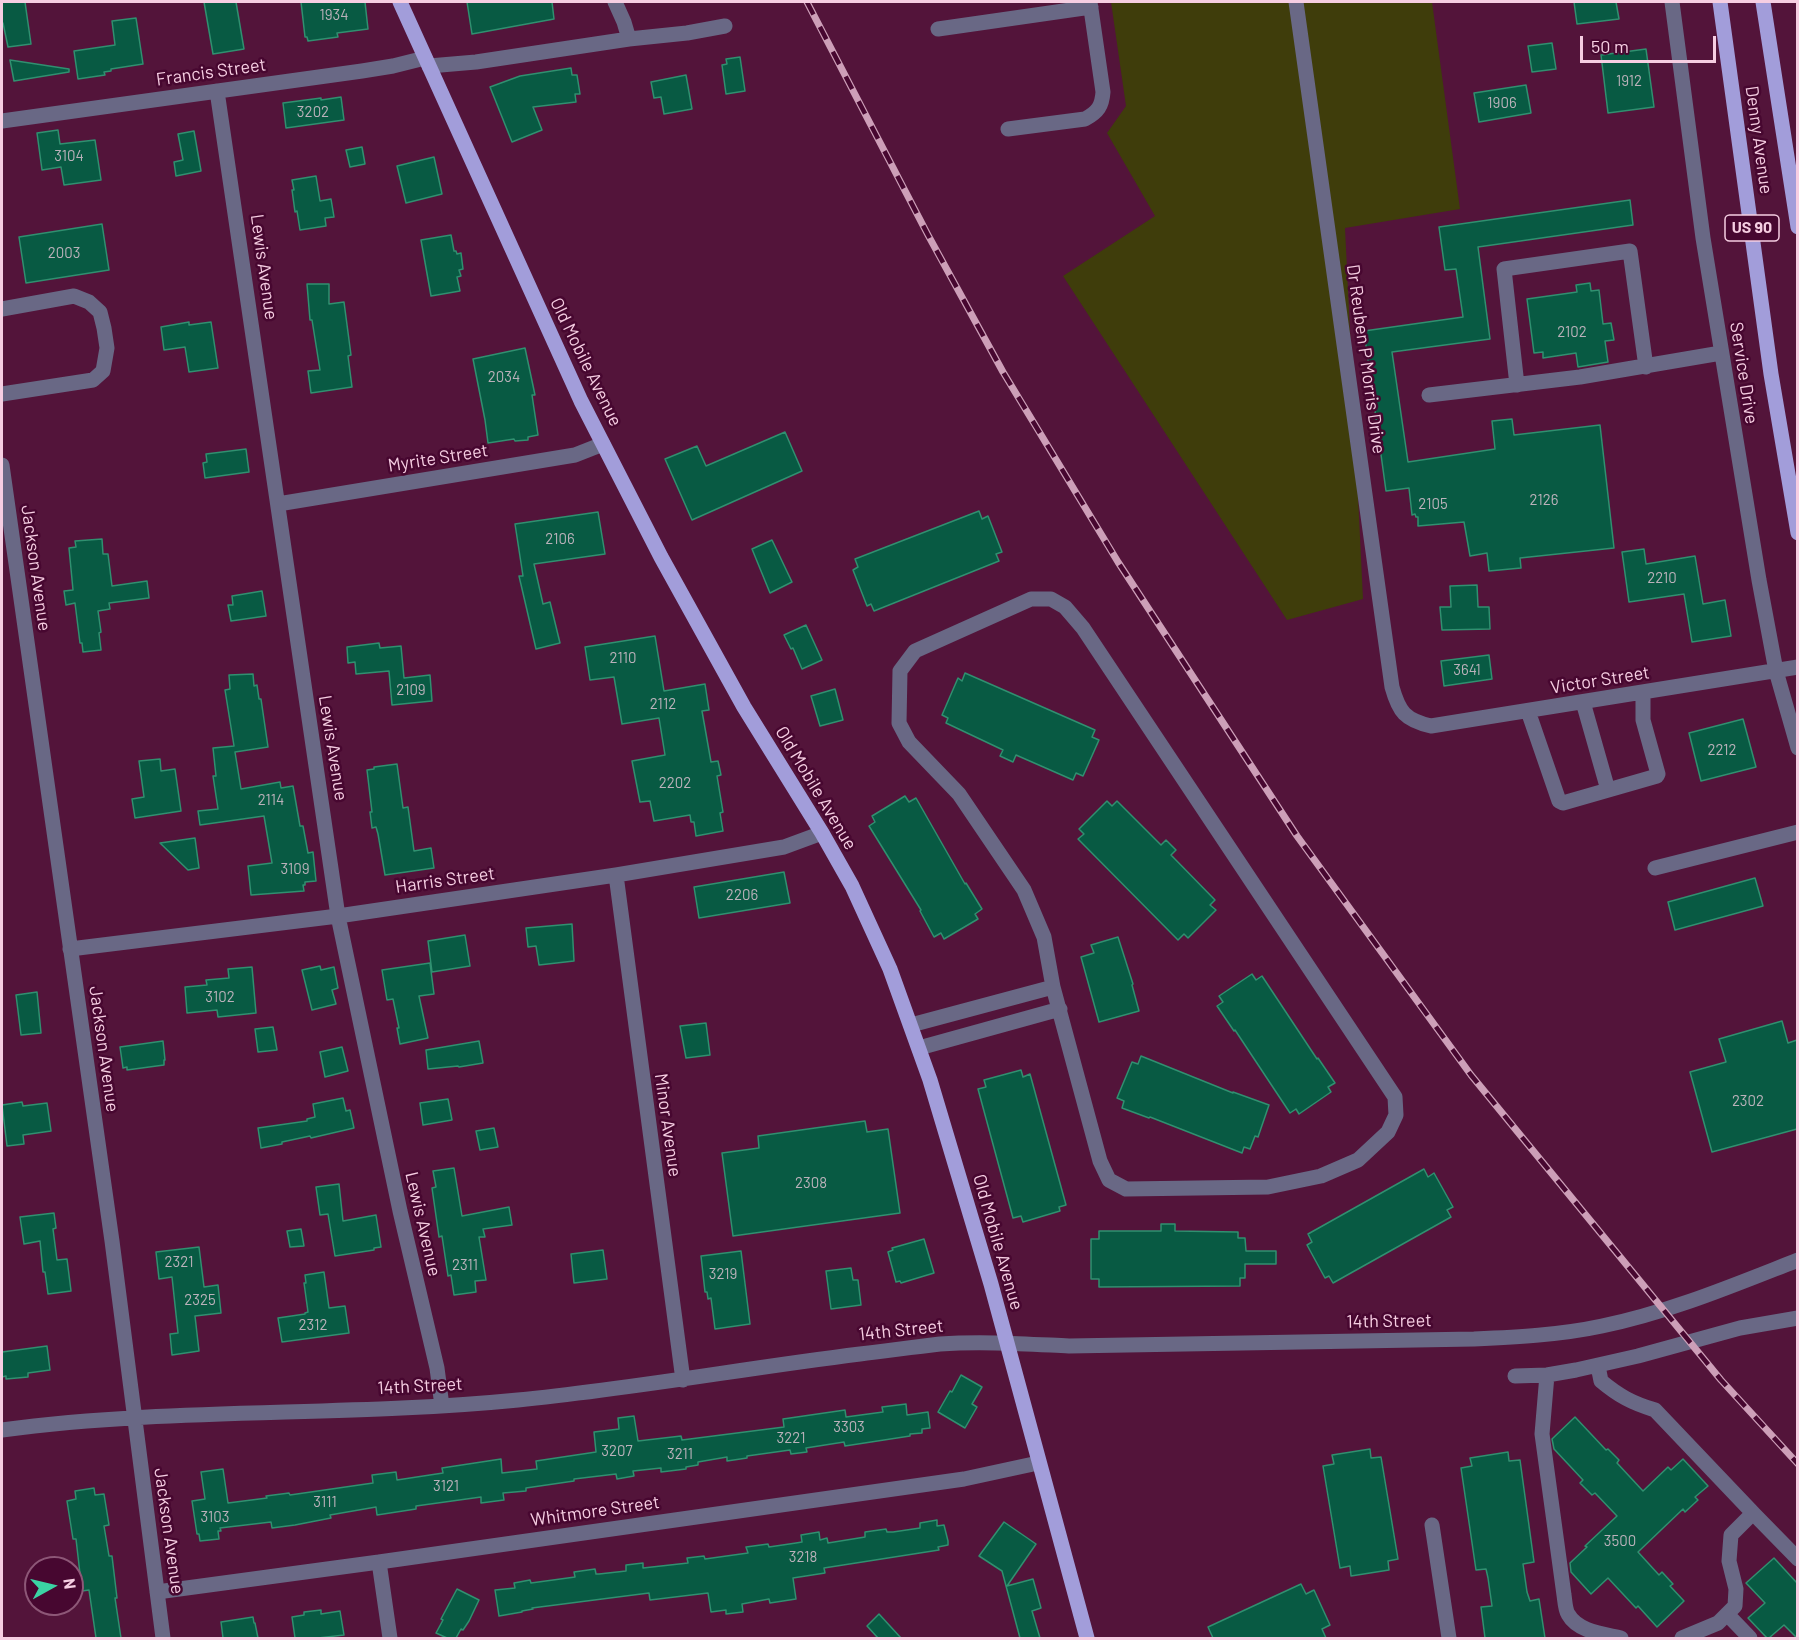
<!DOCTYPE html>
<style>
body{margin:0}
#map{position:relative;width:1799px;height:1640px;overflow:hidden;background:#53143a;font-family:Barlow,sans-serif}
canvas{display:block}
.frame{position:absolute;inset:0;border:3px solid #f6cee2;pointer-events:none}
.north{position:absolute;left:24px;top:1556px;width:60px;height:60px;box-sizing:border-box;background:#470730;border:2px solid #8d5777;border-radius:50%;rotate:82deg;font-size:16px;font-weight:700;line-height:24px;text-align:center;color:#f6cee2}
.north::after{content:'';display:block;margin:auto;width:21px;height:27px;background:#3bd4a4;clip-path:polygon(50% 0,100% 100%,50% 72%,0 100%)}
.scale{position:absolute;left:1580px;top:36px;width:136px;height:27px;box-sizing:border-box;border:3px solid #f6cee2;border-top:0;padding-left:8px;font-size:18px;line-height:21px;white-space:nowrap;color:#f6cee2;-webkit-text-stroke:4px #470730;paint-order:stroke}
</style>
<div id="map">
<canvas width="1799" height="1640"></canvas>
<div class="frame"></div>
<div class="north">N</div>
<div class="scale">50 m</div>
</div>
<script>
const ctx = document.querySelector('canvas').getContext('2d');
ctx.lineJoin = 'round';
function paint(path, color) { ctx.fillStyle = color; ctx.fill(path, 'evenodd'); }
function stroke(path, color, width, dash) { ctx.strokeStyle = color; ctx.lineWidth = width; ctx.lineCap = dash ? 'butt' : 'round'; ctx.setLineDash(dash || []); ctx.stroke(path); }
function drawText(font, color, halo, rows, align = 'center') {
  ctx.font = font + ' Barlow,sans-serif'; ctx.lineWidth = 5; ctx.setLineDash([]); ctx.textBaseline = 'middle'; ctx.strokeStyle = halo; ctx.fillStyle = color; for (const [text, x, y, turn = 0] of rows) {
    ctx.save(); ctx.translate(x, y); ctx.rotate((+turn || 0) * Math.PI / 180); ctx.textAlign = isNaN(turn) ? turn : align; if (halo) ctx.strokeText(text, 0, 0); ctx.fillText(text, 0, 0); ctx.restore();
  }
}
paint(new Path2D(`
 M1111,2H1432L1460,209L1345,228L1363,599L1287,620L1063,276L1155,216L1107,133L1126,106Z`), '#3f3d0b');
const building = new Path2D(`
 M2,2H25L31,44L8,47L3,23H2Z
 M204,2H236L244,49L213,54Z
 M301,2H365L368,29L337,33L338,37L308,41L307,37H305Z
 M467,2H552L554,19L472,34Z
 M1574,2H1616L1619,19L1577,24Z
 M136,18L143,64L111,69V71L104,72L105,75L78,79L74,51L115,45L112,21Z
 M1552,43L1556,69L1532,72L1528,46Z
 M1646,49L1654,107L1608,113L1601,55Z
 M740,57L745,91L726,94L722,65L727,64L726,59Z
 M10,60L69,69V72L14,81Z
 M571,68L572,75H577L580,94H575L576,102L533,107L542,130L512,142L490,87L520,76Z
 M686,75L692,109L664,114L661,97L654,98L651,82Z
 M1526,85L1531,113L1479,122L1474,93Z
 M341,97L344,120L286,128L283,103L321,98V100Z
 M58,130L60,144L95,140L101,180L64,185L61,167L42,170L37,133Z
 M194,131L201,171L176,176L174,162L183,160L178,134Z
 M362,147L365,164L350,167L346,150Z
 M434,157L442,194L406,203L397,166Z
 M316,176L320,201L331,199L334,217L325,218L326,226L300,230L297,211L295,212L292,190H294L292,180Z
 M1630,200L1633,225L1478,247L1490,339L1392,352L1408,462L1495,449L1492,421L1512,419L1514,435L1600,425L1614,548L1520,558L1521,568L1489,571L1487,553L1470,556L1464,522L1418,526V517H1416L1415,514L1412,515L1409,488L1386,491L1364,331L1463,317L1456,269L1445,270L1439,227Z
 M102,224L109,270L26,283L19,237Z
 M451,235L454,251H456L457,254L461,253L463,269L459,270L461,276L457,277L460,291L431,296L421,240Z
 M1590,283L1591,291L1599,290L1603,324L1611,323L1614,340L1605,341L1608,362L1578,367L1576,353L1543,358V352L1534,353L1527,299L1577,292L1576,285Z
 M307,284H329V304L344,302L351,355L348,356L352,387L311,393L308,371L320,370L312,320H310Z
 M189,322V325L211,322L218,368L189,372L185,347L164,350L161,327Z
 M525,348L535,395H532L538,435L528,437V440L515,441L514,439L488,443L485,420L473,359Z
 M785,432L802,471L692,520L665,459L697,446L706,466Z
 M246,449L249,472L205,478L203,463L207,462L206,454Z
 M979,511L982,519L988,516L1002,552L996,554L999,561L874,611L871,604L867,606L853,570L858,567L855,559Z
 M598,512L605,554L534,564L543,604L550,602L560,643L536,649L519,576H523L515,524Z
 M102,539L103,554H108L112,586L147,581L149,598L109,603L110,609L98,611L101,632L99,633L101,650L83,652L82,643H80L75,603L66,605L64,591L73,590L69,548L76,547L75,541Z
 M772,540L792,582L770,593L752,549Z
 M1644,549L1646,564L1695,556L1703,604L1725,600L1731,636L1692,642L1684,594L1629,602L1622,552Z
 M1477,585L1478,607H1489L1490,629L1442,630L1440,607H1451L1450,586Z
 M262,591L266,616L231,621L228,605H233L232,596Z
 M806,625L822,660L802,669L793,648L791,649L784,635Z
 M655,636L664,691L705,684L709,710L702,711L711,762L718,761L721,775L717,776L723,812L720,813L723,831L696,836L694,822H691L690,815L654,821L650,801L640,802L632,761L665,755L659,718L622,724L614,677L590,680L585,647Z
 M379,643L380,648L401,646L404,678L430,675L432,701L392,705L389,671L356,674L355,662L348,663L347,647Z
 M1489,655L1492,679L1444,686L1441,661Z
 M965,673L1095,730L1092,737L1099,740L1083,776L1076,773L1073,780L1016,755L1013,762L1000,756L1003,750L946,723L948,718L942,715L958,678L962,681Z
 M253,674L254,686L257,685L259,699H261L268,747L235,752L241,789L280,782L281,788L293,786L300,826H303L308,853L313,852L316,881L305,882V885H303L304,891L251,895L248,866L272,863L264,816L200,825L198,811L218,809L213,776H216L213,748L234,746L225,690L230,689L229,675Z
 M835,689L843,720L820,726L811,696Z
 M1743,719L1756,767L1701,781L1689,733Z
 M160,759L161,771L175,769L181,811L135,818L132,799L144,797L139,761Z
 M397,764L403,808L408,807L414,851L431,848L434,868L385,875L378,834L376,827L372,828L370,812H372L367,770L374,769V767Z
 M905,796L909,802L916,798L965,884L966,883L982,909L975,914L978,919L944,939L941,933L934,937L920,911L921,910L869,826L875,822L872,816Z
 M1107,801L1112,806L1117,801L1161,845L1166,840L1176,850L1171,855L1215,900L1210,905L1216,910L1188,938L1184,934L1178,940L1078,839L1084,834L1079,829Z
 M195,838L199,868L188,870L160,843Z
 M784,872L790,903L699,918L694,887Z
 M1755,878L1763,906L1675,930L1668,902Z
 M572,924L574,961L539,965L536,946L528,947L526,928Z
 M465,935L470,966L432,972L428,941Z
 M1118,937L1133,984L1132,985L1139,1011L1099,1022L1081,957L1094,953L1091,945Z
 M430,963L434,994L419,996L428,1038L400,1044L397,1028H399L393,999L387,1000L382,970Z
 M320,966L321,970L334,967L338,988L332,990L336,1004L312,1010L302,970Z
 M252,967L256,1013L218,1017L217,1010L187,1013L185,987L207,985L206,980L229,978L228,969Z
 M1252,974L1256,980L1262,976L1317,1059L1318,1058L1335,1083L1328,1087L1331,1092L1299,1114L1296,1109L1290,1113L1235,1030L1234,1031L1217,1006L1223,1002L1219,996Z
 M37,992L41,1033L21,1035L16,995Z
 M1782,1021L1788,1043L1797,1040V1129L1712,1152L1690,1072L1726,1062L1719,1039Z
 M706,1023L710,1055L686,1058L680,1026Z
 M273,1027L277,1050L258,1052L255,1029Z
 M163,1041L165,1060H164V1065L127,1070V1067L123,1068L120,1047Z
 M479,1041L483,1063L459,1067L458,1066L428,1069L426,1050Z
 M342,1047L348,1071L325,1077L320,1052Z
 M1141,1056L1233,1093V1092L1269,1105L1258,1137L1255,1136L1250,1149L1244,1147L1242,1153L1150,1117L1149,1118L1122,1108L1124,1101L1117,1098L1132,1062L1138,1064Z
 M1021,1070L1023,1077L1030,1074L1066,1205L1059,1207L1060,1211L1023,1222L1021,1216L1013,1218L978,1089L986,1087L984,1080Z
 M343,1098L346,1111L350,1110L354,1128L311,1138L310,1136L282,1142V1144L261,1148L258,1128L307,1121V1119L315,1117L313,1104Z
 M448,1099L452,1120L423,1125L420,1103Z
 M22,1102L23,1106L47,1103L51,1131L23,1135L24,1144L7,1146L2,1105Z
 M865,1121L867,1132L888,1129L900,1213L733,1236L722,1153L759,1148L758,1136Z
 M494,1128L498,1147L480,1150L476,1131Z
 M454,1168L462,1216L509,1207L512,1225L483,1229L485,1237H479L486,1280L475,1281L476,1292L454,1295L451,1275L448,1276L442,1236L439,1237L432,1188L436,1187L433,1171Z
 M1424,1169L1428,1177L1434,1173L1453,1207L1447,1210L1451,1217L1333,1283L1329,1276L1325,1278L1307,1245L1312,1242L1308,1234Z
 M339,1184L343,1221L376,1215L381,1247L374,1248V1250L335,1256L328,1214L320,1215L316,1187Z
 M54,1213L56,1228L53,1229L57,1260L67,1259L71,1291L48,1294L45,1272H43L40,1241L24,1244L20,1217Z
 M1161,1224H1175V1231L1238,1232V1238H1245L1246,1251H1276V1264H1245V1278H1240V1286L1099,1287V1279H1091V1239H1099V1231H1161Z
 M301,1229L304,1246L290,1247L287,1231Z
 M924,1239L934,1273L901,1283L900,1281L896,1282L888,1252L893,1250L892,1248Z
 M199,1247L204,1287L218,1285L221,1313L195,1316L199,1351L172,1355L170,1334L178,1333L172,1277L159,1279L156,1252Z
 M603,1250L607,1279L574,1283L571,1254Z
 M741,1251L750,1324L715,1329L711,1298L708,1299L707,1292H705L701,1256Z
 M851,1268L853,1280H858L861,1305L831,1309L826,1271Z
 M324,1272L329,1308L345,1306L349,1333L282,1342L278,1318L305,1314V1313L308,1312L304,1283H306L305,1275Z
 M47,1346L50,1370L28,1373V1377L6,1379V1376L2,1377V1352Z
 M961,1375L982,1387L972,1404L977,1407L965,1428L938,1412L950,1391L952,1392Z
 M906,1404L907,1415L928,1412L930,1428L922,1429V1433L910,1434V1436L845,1446L844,1442L806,1448L807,1452L791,1454L790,1450L747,1456V1458L727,1461V1457L698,1462V1465L686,1467V1469L661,1472V1468L633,1471L634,1476L617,1479L616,1474L574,1479V1481L526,1488V1491L503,1493L504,1500L481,1503V1497L416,1506V1509L377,1515L376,1507L330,1515L331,1518L295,1525L272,1528L271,1522L220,1528L221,1531H218L219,1539L200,1541L199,1534H197L192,1501L205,1499L201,1472L223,1469L228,1503L267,1498L266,1496L289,1493L290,1495L373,1483L372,1475L396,1472L397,1480L443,1473L442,1468L501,1459L502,1473L537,1469L536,1461L596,1452L594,1432L619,1429L618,1418L634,1416L638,1441L681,1436L682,1440L784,1427L783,1419L845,1410L846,1417L883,1412L882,1407Z
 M1575,1417L1606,1450L1608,1449L1619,1460L1617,1463L1643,1491L1668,1467L1671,1470L1683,1459L1708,1486L1695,1497L1698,1500L1685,1512L1683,1509L1638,1552L1659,1575L1662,1572L1673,1584L1670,1586L1684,1601L1657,1627L1638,1606L1636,1608L1608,1578L1591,1594L1571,1572L1570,1563L1587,1547L1585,1546L1617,1516L1595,1493L1592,1495L1580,1483L1583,1480L1554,1449L1552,1439Z
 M1370,1449L1371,1458L1381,1457L1398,1559L1388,1561L1389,1570L1351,1576L1350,1566L1340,1568L1323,1466L1334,1464L1332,1455Z
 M1508,1452L1509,1461L1520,1460L1534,1562L1523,1564L1527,1592L1530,1601L1539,1599L1545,1638H1485L1481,1607L1492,1606L1488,1578L1486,1569L1476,1570L1461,1468L1472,1466L1470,1458Z
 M94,1488L95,1495L104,1494L109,1525L104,1526L109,1556H112L117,1598H115L121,1638H96L89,1590L82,1591L76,1539H73L67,1501L76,1499L75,1491Z
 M937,1520V1526L944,1525L948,1541V1545L938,1547L939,1550L824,1568L825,1573L793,1578L796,1599L770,1603L769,1599L742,1604L743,1612L726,1614V1610L711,1612L708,1593L650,1600L649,1593L532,1608L533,1609L522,1611V1612L499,1616L495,1590L515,1588L514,1583L530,1580L531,1583L575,1577L574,1572L595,1569L596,1574H599L626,1571V1565L643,1563V1568L688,1563L687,1558L704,1556L705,1559L748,1553L746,1547L768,1544L769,1547L796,1543L802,1542L801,1535L819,1532L820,1540L827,1538L828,1543L865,1537V1532L886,1529L887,1532H893L920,1528V1523Z
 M1004,1522L1036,1544L1007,1586L1033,1579L1041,1608L1032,1611L1040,1638H1020L1002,1571L979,1556Z
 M1774,1558L1797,1583V1638L1784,1625L1769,1638H1767L1748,1618L1765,1603L1746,1583Z
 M1301,1584L1306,1594L1314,1590L1330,1625L1322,1629L1326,1638H1213L1208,1627Z
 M457,1589L479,1600L469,1621L463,1630L461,1629L456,1638H447L436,1633L443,1620L441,1619Z
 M321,1610V1614L340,1611L344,1635L318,1638H295L292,1617L304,1615V1612Z
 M879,1614L901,1638H878L867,1626Z
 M253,1617L254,1623H255L258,1638H223L221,1622Z`);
paint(building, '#085a43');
stroke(building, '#309070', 1.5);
stroke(new Path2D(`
 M615,2L624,22L629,39
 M1296,2L1392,687C1399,712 1405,720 1431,726L1798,667
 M1672,2L1703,238L1759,580L1776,671L1798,748
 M938,29L1091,7
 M429,66L476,62L629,39L687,33L725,26
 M217,91L338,916L400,1211L437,1368L442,1406
 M2,121L362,71L393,66L425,58
 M1008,129L1085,119C1098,112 1102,106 1103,92L1090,2
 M2,309L74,296L89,302L100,312L104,328L107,348L103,371L93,380L2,394
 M1517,385L1504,269L1630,251L1646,367
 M1429,395L1580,377L1721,353
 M2,465L112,1241L163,1638
 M278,504L575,455L603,444
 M1031,599H1051L1065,607L1083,628L1395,1097L1396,1115L1388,1132L1358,1160L1321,1176L1268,1187L1126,1189L1109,1180L1100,1161L1053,987L1044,937L1024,890L959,794L909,742L899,723L900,671L915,651Z
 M1583,702L1608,790
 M1528,711L1559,801L1563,803L1657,776L1658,774L1643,720V692
 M1655,868L1798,832
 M616,875L683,1380
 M70,949L338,916L616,875L784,847L822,833
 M911,1025L1053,987
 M919,1048L1060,1009
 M1598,1366L1601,1381C1619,1396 1632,1403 1655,1410L1753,1513L1731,1535L1729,1561L1736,1589L1735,1606L1718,1623L1682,1638
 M1547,1375L1542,1434L1564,1595C1565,1601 1565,1609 1568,1614C1578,1632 1604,1634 1621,1638
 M1515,1376L1547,1375L1576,1370L1638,1356L1740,1328L1798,1318
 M2,1430C173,1407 346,1417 518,1400C632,1389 746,1368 860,1354C886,1351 913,1347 940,1344C983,1341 1026,1344 1069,1346L1474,1339C1517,1337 1560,1335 1602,1326C1670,1312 1734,1285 1798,1260
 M1753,1513L1798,1559
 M1432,1525L1449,1638
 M379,1562L390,1638
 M157,1592L379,1562L964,1479L1038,1463
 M1727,1614L1750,1638`), '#696885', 15);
stroke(new Path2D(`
 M400,2L581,401L661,557L744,707L822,833L852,886L890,969L930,1080L991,1284L1087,1638
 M1720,2L1771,374L1798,533
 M1763,2L1798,227`), '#a29dda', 15);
const rail = new Path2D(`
 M807,2L928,235L1003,372L1118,562L1297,836L1471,1075L1721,1380L1798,1464`);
stroke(rail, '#cd9fb8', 7);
stroke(rail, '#470730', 4.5, [14]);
drawText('15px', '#bab1ba', null, [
 ["1934",334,15],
 ["1912",1629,81],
 ["1906",1502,103],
 ["3202",313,112],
 ["3104",69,156],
 ["2003",64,253],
 ["2102",1572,332],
 ["2034",504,377],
 ["2126",1544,500],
 ["2105",1433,504],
 ["2106",560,539],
 ["2210",1662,578],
 ["2110",623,658],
 ["3641",1467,670],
 ["2109",411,690],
 ["2112",663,704],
 ["2212",1722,750],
 ["2202",675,783],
 ["2114",271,800],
 ["3109",295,869],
 ["2206",742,895],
 ["3102",220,997],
 ["2302",1748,1101],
 ["2308",811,1183],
 ["2321",179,1262],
 ["2311",465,1265],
 ["3219",723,1274],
 ["2325",200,1300],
 ["2312",313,1325],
 ["3303",849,1427],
 ["3221",791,1438],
 ["3207",617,1451],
 ["3211",680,1454],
 ["3121",446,1486],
 ["3111",325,1502],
 ["3103",215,1517],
 ["3500",1620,1541],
 ["3218",803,1557]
]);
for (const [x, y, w] of [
 [1752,228,54]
]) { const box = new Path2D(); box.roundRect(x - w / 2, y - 13, w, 26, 4.5); ctx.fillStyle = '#470730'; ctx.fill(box); stroke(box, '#f6cee2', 1.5); }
drawText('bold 16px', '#f6cee2', null, [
 ["US 90",1752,228]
]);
drawText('18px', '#f6cee2', '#470730', [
 ["Francis Street",211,72,-8],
 ["Denny Avenue",1759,140,82],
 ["Lewis Avenue",264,267,82],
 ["Dr Reuben P Morris Drive",1366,359,82],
 ["Old Mobile Avenue",586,362,64],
 ["Service Drive",1744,373,81],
 ["Myrite Street",438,458,-9],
 ["Jackson Avenue",36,568,82],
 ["Victor Street",1600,680,-9],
 ["Lewis Avenue",333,748,81],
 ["Old Mobile Avenue",816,788,59],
 ["Harris Street",445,880,-8],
 ["Jackson Avenue",104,1049,82],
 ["Minor Avenue",668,1125,82],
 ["Lewis Avenue",423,1224,77],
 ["Old Mobile Avenue",998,1242,74],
 ["14th Street",1389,1321,-1],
 ["14th Street",901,1330,-6],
 ["14th Street",420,1386,-3],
 ["Whitmore Street",595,1511,-8],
 ["Jackson Avenue",169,1531,82]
]);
</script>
